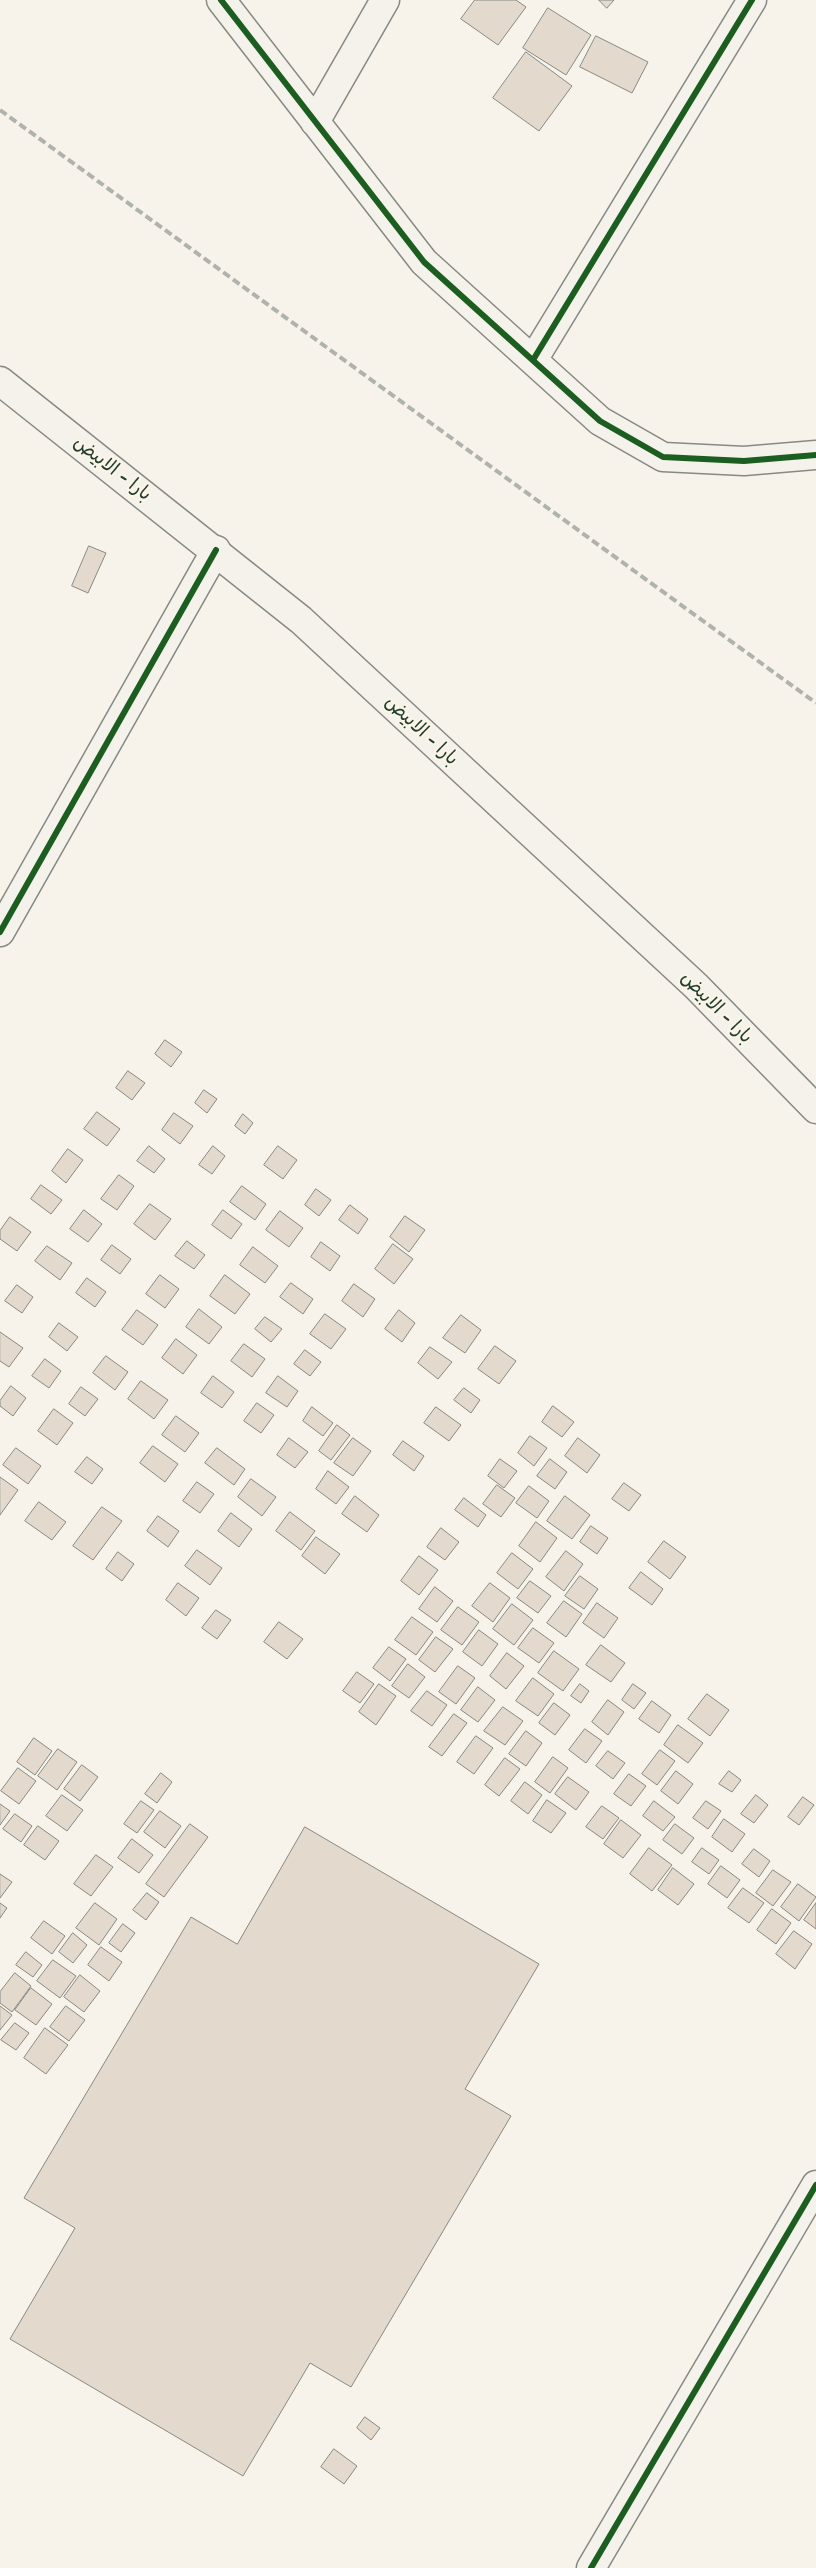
<!DOCTYPE html>
<meta charset="utf-8">
<style>
body{margin:0}
canvas{display:block;background:#f7f3ea}
</style>
<canvas width="816" height="2568"></canvas>
<script>
const ctx = document.querySelector('canvas').getContext('2d');
ctx.lineJoin = 'round';
function paint(path, color) { ctx.fillStyle = color; ctx.fill(path, 'evenodd'); }
function stroke(path, color, width, dash) { ctx.strokeStyle = color; ctx.lineWidth = width; ctx.lineCap = dash ? 'butt' : 'round'; ctx.setLineDash(dash || []); ctx.stroke(path); }
function drawText(font, color, halo, rows, align = 'center') {
  ctx.font = font + ' Sriracha,"Playpen Sans Arabic",sans-serif'; ctx.lineWidth = 4; ctx.setLineDash([]); ctx.textBaseline = 'middle'; ctx.strokeStyle = halo; ctx.fillStyle = color; for (const [text, x, y, turn = 0] of rows) {
    ctx.save(); ctx.translate(x, y); ctx.rotate((+turn || 0) * Math.PI / 180); ctx.textAlign = isNaN(turn) ? turn : align; if (halo) ctx.strokeText(text, 0, 0); ctx.fillText(text, 0, 0); ctx.restore();
  }
}
const building = new Path2D(`
 M475,0H516L526,7L498,45L461,19Z
 M599,0H614L607,8Z
 M548,8L591,35L566,75L523,48Z
 M596,36L648,62L632,93L580,67Z
 M526,52L572,86L539,131L493,98Z
 M89,546L106,553L88,593L72,586Z
 M165,1040L182,1052L171,1067L155,1054Z
 M128,1071L145,1083L132,1100L116,1088Z
 M204,1090L217,1099L207,1113L195,1103Z
 M97,1112L120,1129L107,1146L84,1129Z
 M174,1113L193,1126L180,1144L162,1130Z
 M243,1114L253,1123L245,1134L235,1126Z
 M149,1146L165,1159L154,1173L137,1161Z
 M213,1146L225,1156L212,1174L199,1165Z
 M278,1146L297,1160L283,1179L264,1165Z
 M68,1149L83,1160L66,1183L52,1171Z
 M119,1175L134,1186L117,1210L101,1199Z
 M41,1185L62,1200L51,1214L31,1199Z
 M242,1186L266,1204L255,1220L230,1202Z
 M316,1189L331,1200L319,1216L305,1205Z
 M150,1204L171,1219L155,1240L134,1224Z
 M350,1205L368,1219L358,1234L339,1220Z
 M84,1210L102,1224L88,1242L70,1229Z
 M223,1210L242,1224L231,1239L212,1225Z
 M280,1211L303,1228L289,1247L266,1230Z
 M405,1216L425,1230L409,1252L390,1237Z
 M10,1217L31,1232L17,1251L0,1239V1231Z
 M187,1241L205,1255L194,1269L175,1256Z
 M321,1242L340,1256L330,1271L311,1257Z
 M393,1244L413,1259L394,1284L375,1269Z
 M112,1245L131,1259L120,1274L101,1260Z
 M47,1246L72,1263L60,1280L35,1261Z
 M253,1247L278,1266L265,1283L240,1265Z
 M160,1275L179,1289L165,1308L146,1294Z
 M225,1275L250,1294L235,1314L210,1296Z
 M87,1278L106,1292L95,1307L76,1293Z
 M291,1283L313,1299L303,1314L280,1297Z
 M354,1284L375,1299L363,1317L342,1301Z
 M17,1285L33,1297L22,1313L5,1301Z
 M199,1309L222,1327L209,1344L186,1327Z
 M137,1310L158,1325L143,1345L122,1330Z
 M399,1310L415,1323L402,1342L385,1329Z
 M325,1314L346,1329L331,1349L310,1334Z
 M461,1315L481,1330L465,1353L443,1338Z
 M265,1317L282,1329L271,1342L255,1329Z
 M59,1323L78,1337L67,1351L49,1337Z
 M0,1332L23,1348L9,1367L0,1361Z
 M176,1339L197,1355L183,1374L162,1358Z
 M244,1344L265,1359L252,1377L231,1361Z
 M495,1346L516,1361L499,1384L478,1369Z
 M430,1347L452,1362L438,1379L418,1363Z
 M305,1350L321,1362L310,1376L294,1364Z
 M106,1356L128,1372L115,1390L93,1373Z
 M45,1359L61,1371L49,1388L32,1376Z
 M213,1376L234,1392L222,1408L201,1393Z
 M278,1376L298,1391L287,1407L266,1393Z
 M141,1381L168,1400L154,1419L128,1399Z
 M11,1386L26,1398L13,1416L0,1406V1401Z
 M81,1387L98,1399L85,1416L69,1404Z
 M464,1388L480,1400L471,1413L454,1400Z
 M257,1403L274,1415L261,1433L244,1421Z
 M553,1406L574,1422L562,1437L542,1422Z
 M312,1407L333,1423L323,1436L303,1421Z
 M436,1407L461,1425L449,1441L424,1423Z
 M54,1409L73,1423L57,1445L38,1431Z
 M176,1416L199,1433L185,1452L162,1435Z
 M337,1425L350,1435L331,1460L319,1451Z
 M530,1436L547,1448L534,1466L518,1453Z
 M289,1438L308,1452L295,1468L277,1455Z
 M353,1438L371,1451L353,1476L334,1463Z
 M578,1438L600,1455L587,1473L565,1456Z
 M403,1441L424,1456L414,1471L393,1455Z
 M153,1446L178,1464L165,1482L140,1463Z
 M16,1448L41,1466L28,1484L3,1465Z
 M217,1448L245,1469L234,1485L205,1463Z
 M87,1457L103,1469L92,1484L75,1472Z
 M500,1459L517,1471L504,1488L488,1476Z
 M550,1459L567,1472L555,1489L537,1476Z
 M328,1471L349,1487L336,1504L316,1489Z
 M0,1477L18,1490L0,1515Z
 M251,1479L276,1497L262,1516L238,1497Z
 M197,1482L214,1494L200,1513L183,1501Z
 M624,1483L641,1495L629,1511L612,1499Z
 M497,1485L515,1498L501,1517L483,1504Z
 M529,1486L549,1501L537,1518L516,1503Z
 M355,1496L379,1515L367,1532L342,1514Z
 M565,1496L590,1515L572,1539L547,1521Z
 M464,1498L486,1515L478,1527L455,1510Z
 M39,1502L66,1522L52,1540L25,1521Z
 M102,1507L122,1521L93,1560L73,1546Z
 M290,1512L315,1531L301,1550L276,1531Z
 M231,1513L252,1529L239,1547L218,1531Z
 M158,1516L179,1531L168,1547L147,1531Z
 M536,1522L557,1538L540,1562L519,1546Z
 M591,1526L608,1538L597,1554L580,1542Z
 M441,1528L459,1542L445,1560L427,1547Z
 M316,1537L340,1554L325,1574L302,1556Z
 M664,1541L686,1557L670,1579L648,1562Z
 M197,1550L222,1568L210,1585L185,1566Z
 M566,1551L583,1564L564,1591L546,1577Z
 M118,1552L134,1564L122,1581L106,1569Z
 M512,1553L533,1569L518,1589L497,1573Z
 M419,1556L438,1570L419,1595L401,1581Z
 M641,1572L663,1589L652,1605L629,1588Z
 M580,1576L598,1589L584,1609L565,1596Z
 M530,1581L551,1596L538,1613L517,1598Z
 M178,1583L199,1598L186,1616L166,1600Z
 M490,1583L510,1598L493,1622L472,1606Z
 M435,1587L453,1601L437,1622L419,1609Z
 M564,1601L582,1614L566,1637L547,1623Z
 M597,1603L618,1618L604,1638L583,1623Z
 M512,1604L533,1620L514,1645L493,1629Z
 M458,1607L479,1622L462,1645L441,1630Z
 M216,1610L231,1620L217,1639L202,1628Z
 M412,1617L433,1632L416,1655L395,1640Z
 M279,1622L303,1639L287,1659L264,1642Z
 M533,1628L554,1643L539,1663L518,1648Z
 M479,1630L498,1644L482,1666L463,1652Z
 M436,1637L453,1649L435,1672L419,1660Z
 M601,1645L625,1663L611,1682L586,1665Z
 M389,1647L406,1659L390,1681L373,1668Z
 M554,1651L579,1669L563,1691L538,1673Z
 M507,1653L524,1666L506,1689L490,1676Z
 M408,1664L425,1677L409,1698L392,1686Z
 M458,1666L475,1678L456,1704L439,1692Z
 M357,1672L374,1684L360,1703L343,1691Z
 M533,1678L554,1694L538,1716L516,1701Z
 M379,1684L396,1696L376,1725L359,1712Z
 M580,1684L589,1691L581,1703L571,1696Z
 M633,1684L646,1693L634,1709L622,1700Z
 M478,1687L495,1700L478,1722L461,1710Z
 M427,1691L447,1705L432,1726L411,1711Z
 M707,1694L729,1710L710,1736L688,1719Z
 M608,1700L624,1712L608,1735L592,1722Z
 M652,1701L671,1715L659,1733L639,1719Z
 M554,1703L570,1715L555,1735L539,1723Z
 M503,1707L523,1721L505,1745L484,1731Z
 M454,1714L467,1723L442,1756L429,1747Z
 M678,1725L703,1743L688,1763L664,1745Z
 M585,1729L602,1741L586,1763L569,1750Z
 M526,1731L542,1743L526,1766L509,1754Z
 M476,1736L493,1748L474,1774L457,1762Z
 M34,1738L52,1751L35,1775L17,1762Z
 M58,1749L77,1762L57,1790L38,1776Z
 M660,1750L675,1761L657,1785L642,1774Z
 M608,1751L625,1763L613,1779L596,1766Z
 M553,1757L568,1768L550,1793L535,1782Z
 M505,1758L520,1769L499,1796L485,1785Z
 M82,1765L98,1777L80,1801L64,1789Z
 M18,1768L36,1781L19,1804L1,1791Z
 M676,1771L693,1784L678,1804L661,1791Z
 M729,1771L741,1780L732,1792L719,1784Z
 M161,1773L172,1782L157,1803L145,1794Z
 M629,1774L646,1786L631,1806L614,1794Z
 M568,1777L589,1792L576,1810L555,1794Z
 M525,1782L542,1795L528,1814L511,1801Z
 M62,1795L83,1810L67,1831L46,1816Z
 M756,1795L768,1805L754,1823L741,1814Z
 M803,1797L814,1805L799,1825L788,1817Z
 M547,1800L566,1813L551,1833L533,1821Z
 M141,1801L154,1810L137,1833L124,1824Z
 M654,1801L675,1817L663,1831L643,1816Z
 M706,1801L721,1811L708,1829L693,1818Z
 M0,1804L10,1811L0,1825Z
 M602,1806L619,1818L603,1839L586,1827Z
 M160,1811L181,1826L165,1848L144,1832Z
 M15,1814L32,1826L21,1842L3,1829Z
 M724,1819L745,1834L732,1852L712,1837Z
 M621,1820L641,1835L623,1858L604,1844Z
 M190,1824L208,1837L164,1897L146,1884Z
 M675,1824L694,1838L682,1854L663,1840Z
 M38,1826L59,1841L45,1860L24,1845Z
 M305,1827L539,1964L465,2089L511,2116L351,2387L310,2363L243,2476L10,2339L75,2228L24,2198L191,1917L237,1944Z
 M132,1839L153,1855L139,1873L118,1858Z
 M649,1848L672,1865L652,1891L630,1874Z
 M702,1848L719,1860L709,1874L692,1862Z
 M754,1849L770,1861L759,1877L742,1864Z
 M96,1855L113,1867L91,1896L74,1884Z
 M721,1866L740,1880L727,1898L708,1884Z
 M673,1868L694,1884L678,1905L658,1890Z
 M773,1870L791,1882L773,1906L756,1893Z
 M0,1874L12,1882L0,1898Z
 M798,1884L816,1897L799,1921L781,1907Z
 M743,1888L764,1903L749,1923L728,1908Z
 M147,1893L159,1902L146,1920L133,1910Z
 M0,1903L7,1908L0,1918Z
 M95,1903L117,1919L99,1945L76,1928Z
 M816,1903V1929L804,1920Z
 M772,1909L791,1923L776,1944L757,1930Z
 M44,1921L65,1936L52,1954L31,1938Z
 M123,1924L135,1933L121,1952L109,1943Z
 M794,1931L812,1944L795,1969L776,1954Z
 M73,1933L87,1945L73,1963L59,1952Z
 M101,1947L122,1962L109,1981L88,1965Z
 M26,1952L42,1965L33,1977L16,1965Z
 M53,1960L76,1976L60,1998L37,1981Z
 M15,1973L31,1986L12,2012L0,2003V1992Z
 M80,1975L100,1991L84,2012L64,1997Z
 M31,1988L52,2004L36,2025L15,2010Z
 M0,2006L12,2015L0,2030Z
 M66,2006L85,2020L69,2041L50,2027Z
 M15,2023L29,2033L16,2050L1,2040Z
 M45,2028L68,2045L46,2074L24,2058Z
 M365,2417L380,2428L371,2440L357,2428Z
 M334,2449L357,2466L344,2484L321,2467Z`);
paint(building, '#e3d9cd');
stroke(building, '#868984', 1);
const street = new Path2D(`
 M221,0L424,262L600,421L663,457L744,461L816,455
 M315,122L385,0
 M533,360L752,0
 M0,932L216,550`);
const secondary = new Path2D(`
 M591,2568L816,2185`);
const primary = new Path2D(`
 M0,381L301,620L696,986L816,1109`);
stroke(street, '#868984', 31);
stroke(secondary, '#868984', 31);
stroke(primary, '#868984', 31);
stroke(street, '#f5f2ec', 28);
stroke(secondary, '#f5f2ec', 28);
stroke(primary, '#f5f2ec', 28);
stroke(new Path2D(`
 M0,110L816,703`), '#b0b2ad', 4, [8, 4]);
stroke(new Path2D(`
 M221,0L424,262L600,421L663,457L744,461L816,455
 M533,360L752,0
 M0,932L216,550
 M591,2568L816,2185`), '#1b5e20', 6);
drawText('19px', '#1f3d34', '#fcf5e5', [
 ["بارا - الابيض",112,469,38],
 ["بارا - الابيض",421,731,43],
 ["بارا - الابيض",716,1008,45]
]);
</script>
